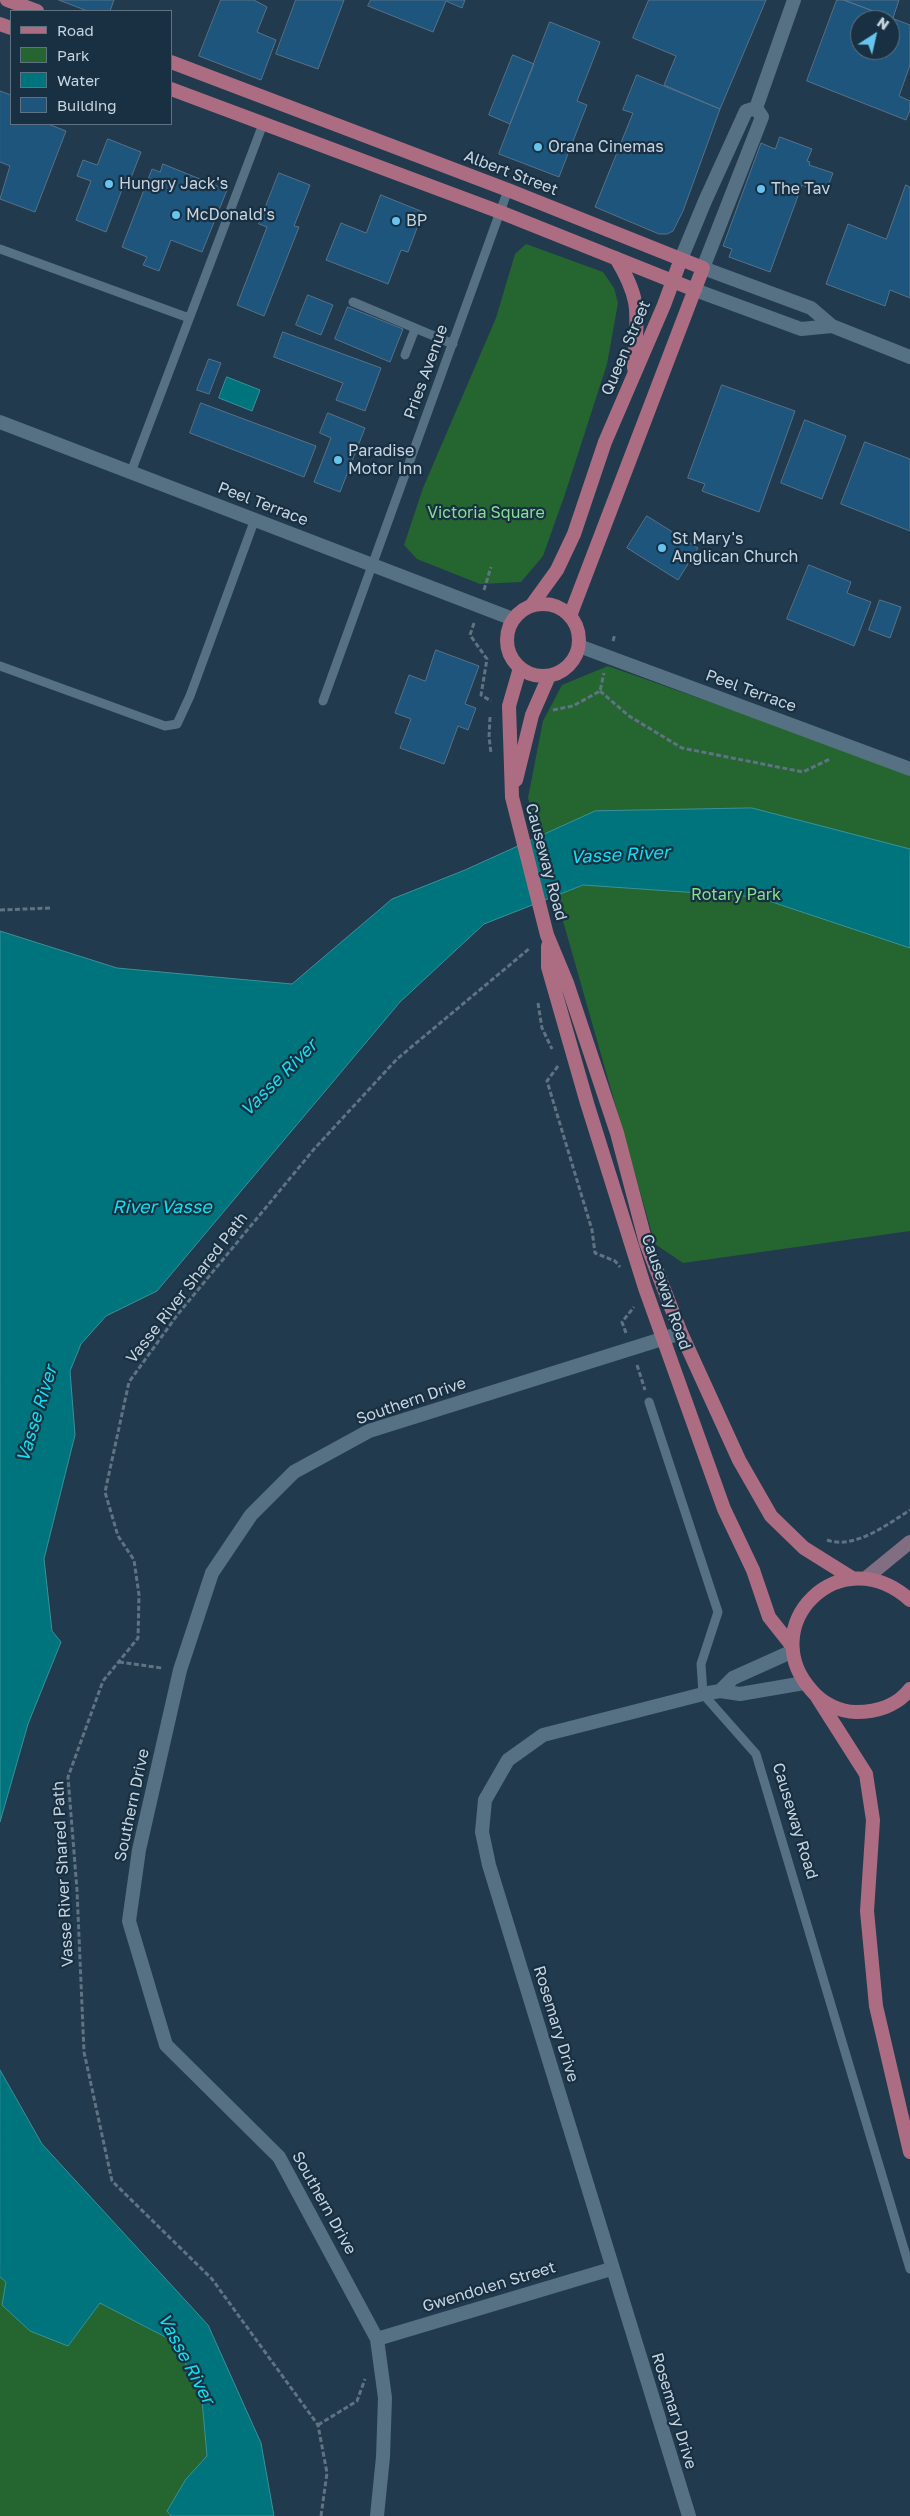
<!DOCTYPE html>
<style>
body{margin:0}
#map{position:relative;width:910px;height:2516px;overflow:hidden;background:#223a4d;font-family:"Golos Text",sans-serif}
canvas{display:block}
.legend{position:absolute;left:10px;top:10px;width:162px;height:115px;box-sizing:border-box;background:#183042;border:1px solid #5e7281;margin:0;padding:6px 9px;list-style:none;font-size:15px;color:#c6d4e0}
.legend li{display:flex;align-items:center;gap:10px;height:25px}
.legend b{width:25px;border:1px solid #5e7281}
.north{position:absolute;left:850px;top:10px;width:50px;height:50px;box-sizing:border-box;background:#183042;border:1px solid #5e7281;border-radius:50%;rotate:35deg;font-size:14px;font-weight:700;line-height:20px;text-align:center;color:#c6d4e0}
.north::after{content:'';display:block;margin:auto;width:18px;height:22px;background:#66c4ef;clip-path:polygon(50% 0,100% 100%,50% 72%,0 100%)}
</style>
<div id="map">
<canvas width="910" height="2516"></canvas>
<ul class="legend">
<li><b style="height:6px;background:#ac6d82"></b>Road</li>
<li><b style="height:14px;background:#256630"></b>Park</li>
<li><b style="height:14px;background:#00747c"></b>Water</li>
<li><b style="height:14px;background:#1d557d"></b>Building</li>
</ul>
<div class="north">N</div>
</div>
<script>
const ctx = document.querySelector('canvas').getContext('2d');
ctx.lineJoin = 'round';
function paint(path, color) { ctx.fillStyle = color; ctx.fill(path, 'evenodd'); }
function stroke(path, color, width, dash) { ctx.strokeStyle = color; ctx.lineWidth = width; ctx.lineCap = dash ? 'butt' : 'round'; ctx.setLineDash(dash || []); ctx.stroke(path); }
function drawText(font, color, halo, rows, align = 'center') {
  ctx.font = font + ' "Golos Text",sans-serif'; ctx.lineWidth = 4.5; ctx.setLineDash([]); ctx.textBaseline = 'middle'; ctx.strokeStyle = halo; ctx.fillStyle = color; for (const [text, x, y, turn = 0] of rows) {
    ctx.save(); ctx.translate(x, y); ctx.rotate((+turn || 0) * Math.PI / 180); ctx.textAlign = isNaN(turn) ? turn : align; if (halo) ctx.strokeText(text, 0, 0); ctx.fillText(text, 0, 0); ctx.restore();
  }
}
paint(new Path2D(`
 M526,244L603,272L614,288L618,303L607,364L565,494L543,556L521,582L480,584L417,559L404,545L423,488L496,318L515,254Z
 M608,666L910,773V1231L683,1263L655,1244L528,798L543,721L562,685Z
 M0,2277L6,2282L3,2305L30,2331L69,2345L100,2303L171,2340L201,2389L207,2457L186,2479L167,2511L171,2516H0Z`), '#256630');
const water = new Path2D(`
 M227,377L260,390L252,411L219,398Z
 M752,808L910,849V948L757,897L583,885L484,924L400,1002L157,1291L106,1316L81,1344L70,1371L75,1435L44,1559L52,1631L61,1642L28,1724L0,1822V931L117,968L292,984L392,899L465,870L595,811Z
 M0,2070L42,2144L208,2325L261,2443L274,2516H171L167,2511L186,2479L207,2456L201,2389L171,2340L100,2303L68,2346L30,2331L2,2305L6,2282L0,2277Z`);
paint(water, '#00747c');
stroke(water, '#3b919a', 1);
const building = new Path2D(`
 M59,0H114L110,11H88Z
 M221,0H254L267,7L257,32L276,40L261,80L199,56Z
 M296,0H344L318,69L276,54Z
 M371,0H465L462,8L446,1L433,32L368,6Z
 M649,0H766L720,109L664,85L676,56L633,38Z
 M837,0H844L910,25V65L899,96L910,101V110L906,120L807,81ZM860,20H890V50H860Z
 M844,0H899L893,18Z
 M550,22L600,42L577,101L587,105L559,177L499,154Z
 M513,55L534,64L510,124L489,115Z
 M637,75L720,109L683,211L673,231L667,234H659L595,207L633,113L623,110Z
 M0,91L11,95V124H48L66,131L35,212L0,199L10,166L0,162Z
 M780,137L812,149L807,161L810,162L809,165L833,173L825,194L802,185L770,272L729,257L732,249L723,246L761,143L775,149Z
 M108,139L141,152L127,188L123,187L106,232L76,220L91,181L77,176L83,160L97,165Z
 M163,164L227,190L202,252L171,240L159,271L143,265L147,257L122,247L152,169L160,172Z
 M279,173L310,185L294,226L299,227L264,316L237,305L267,227L259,224Z
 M906,185L910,187V298L890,290L885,306L826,284L848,224L886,239Z
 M381,195L423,212L408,252L401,250L388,284L326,260L341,223L366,233Z
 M308,295L333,305L321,335L296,325Z
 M348,307L403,329L390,362L335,339Z
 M283,332L381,368L365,411L336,400L343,383L274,357Z
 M209,359L221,363L209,394L197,390Z
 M722,385L795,411L759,512L702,491L705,484L688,478Z
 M201,403L316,446L304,477L190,433Z
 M328,413L365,428L340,492L314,482L331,438L320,433Z
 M805,420L846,436L822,499L781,483Z
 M865,442L910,459V531L841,504Z
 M647,516L698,548L678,580L627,548Z
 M809,565L851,582L847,593L871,602L854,646L787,619Z
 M880,600L901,607L890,638L869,630Z
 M436,650L479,666L465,704L476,708L468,730L458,726L444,764L400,748L411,719L395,713L409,675L425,681Z`);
paint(building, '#1d557d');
stroke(building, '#587186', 1);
stroke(new Path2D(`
 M484,590L491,567
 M474,623L470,635L487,659L481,695L491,701
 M613,641L615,634
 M600,691L629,716L682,748L803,772L830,759
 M553,710L573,706L600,691L604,673
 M490,717L489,737L491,753
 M0,910L51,908
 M538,1003L542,1028L552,1049
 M558,1066L547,1081L592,1230L595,1253L615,1261L620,1267
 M626,1333L622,1322L634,1307
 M637,1365L645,1390
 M827,1540C854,1550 888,1524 910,1510
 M119,1662L162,1668
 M318,2425L357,2401L365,2379
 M321,2516L327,2473L318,2425L212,2279L112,2181L84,2052L77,1890L68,1777L103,1681L138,1638L139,1595L134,1560L118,1536L105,1492L129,1382L178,1314L315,1148L397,1059L530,948`), '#5f7383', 3, [5, 2.5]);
stroke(new Path2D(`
 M0,249L189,318
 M353,302L453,344
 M405,355L415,329
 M131,472L263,124
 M0,666L165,726L177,724L190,696L255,519
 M323,701L508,190
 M649,1402L718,1612L701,1664L703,1694L756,1754L910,2269`), '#567084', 9);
stroke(new Path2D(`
 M703,268L811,308L832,326L910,357
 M695,290L801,329L832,326
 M0,422L513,619
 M720,1691L733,1678L793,1651
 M377,2339L611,2269
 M377,2516L383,2457L385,2398L377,2339L279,2157L166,2045L129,1921L139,1850L180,1670L212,1573L251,1515L294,1472L369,1431L681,1333
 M689,2516L489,1865L482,1832L485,1800L508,1760L543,1735L703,1694L720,1691L740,1694L804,1683`), '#567084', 14);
stroke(new Path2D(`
 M681,259L705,201L746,111L756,108L794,0
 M703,268L762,117L756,108
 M579,646L910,769`), '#567084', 14);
stroke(new Path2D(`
 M866,1578L910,1542`), '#816e83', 14);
stroke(new Path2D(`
 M7,0L37,11
 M0,24L11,28
 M171,62L508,190L703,268L570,616
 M171,89L500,212L695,290
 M616,258C644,304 636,317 634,368
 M507 640a36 36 0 1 1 72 0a36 36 0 1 1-72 0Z
 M531,606L557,570L574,534L605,442L664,305L681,259
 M520,668L509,706L512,797L547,935L567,983L617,1133L646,1243L681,1333L739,1460L771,1516L804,1548L852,1578
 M516,780L532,715L549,676
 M548,946V967L587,1103L645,1288L724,1509L753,1570L769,1617L792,1646
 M910,1600C840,1537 753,1626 812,1691C822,1703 840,1712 856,1712C876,1712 897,1706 910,1689
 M817,1697L866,1774L873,1820L867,1911L876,2006L910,2152`), '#ac6d82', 14);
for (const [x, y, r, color] of [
 [538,147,5,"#66c4ef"],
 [109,184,5,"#66c4ef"],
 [761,189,5,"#66c4ef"],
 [176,215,5,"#66c4ef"],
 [396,221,5,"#66c4ef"],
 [338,460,5,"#66c4ef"],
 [662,548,5,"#66c4ef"]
]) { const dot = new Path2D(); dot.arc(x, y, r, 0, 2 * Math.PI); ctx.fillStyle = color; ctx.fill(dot); stroke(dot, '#183042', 2); }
drawText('16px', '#c6d4e0', '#183042', [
 ["Orana Cinemas",548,147],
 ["Hungry Jack's",119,184],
 ["The Tav",771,189],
 ["McDonald's",186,215],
 ["BP",406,221],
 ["Paradise",348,451],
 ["Motor Inn",348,469],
 ["St Mary's",672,539],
 ["Anglican Church",672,557]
], 'left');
drawText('16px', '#c6d4e0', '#183042', [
 ["Albert Street",511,173,21],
 ["Queen Street",626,348,-67],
 ["Pries Avenue",426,372,-70],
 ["Peel Terrace",263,504,21],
 ["Peel Terrace",751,691,20],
 ["Causeway Road",546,862,75],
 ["Vasse River Shared Path",187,1288,-52],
 ["Causeway Road",666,1292,71],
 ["Southern Drive",411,1401,-19],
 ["Southern Drive",132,1805,-78],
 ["Causeway Road",795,1821,73],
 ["Vasse River Shared Path",63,1874,-93],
 ["Rosemary Drive",556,2024,73],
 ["Southern Drive",324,2203,61],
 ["Gwendolen Street",489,2287,-17],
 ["Rosemary Drive",674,2411,73]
]);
drawText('16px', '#86df90', '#183042', [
 ["Victoria Square",486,513],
 ["Rotary Park",736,895]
]);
drawText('italic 18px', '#11dfee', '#183042', [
 ["Vasse River",620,855,-3],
 ["Vasse River",279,1078,-45],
 ["River Vasse",162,1207],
 ["Vasse River",37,1414,-73],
 ["Vasse River",186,2359,62]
]);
</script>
